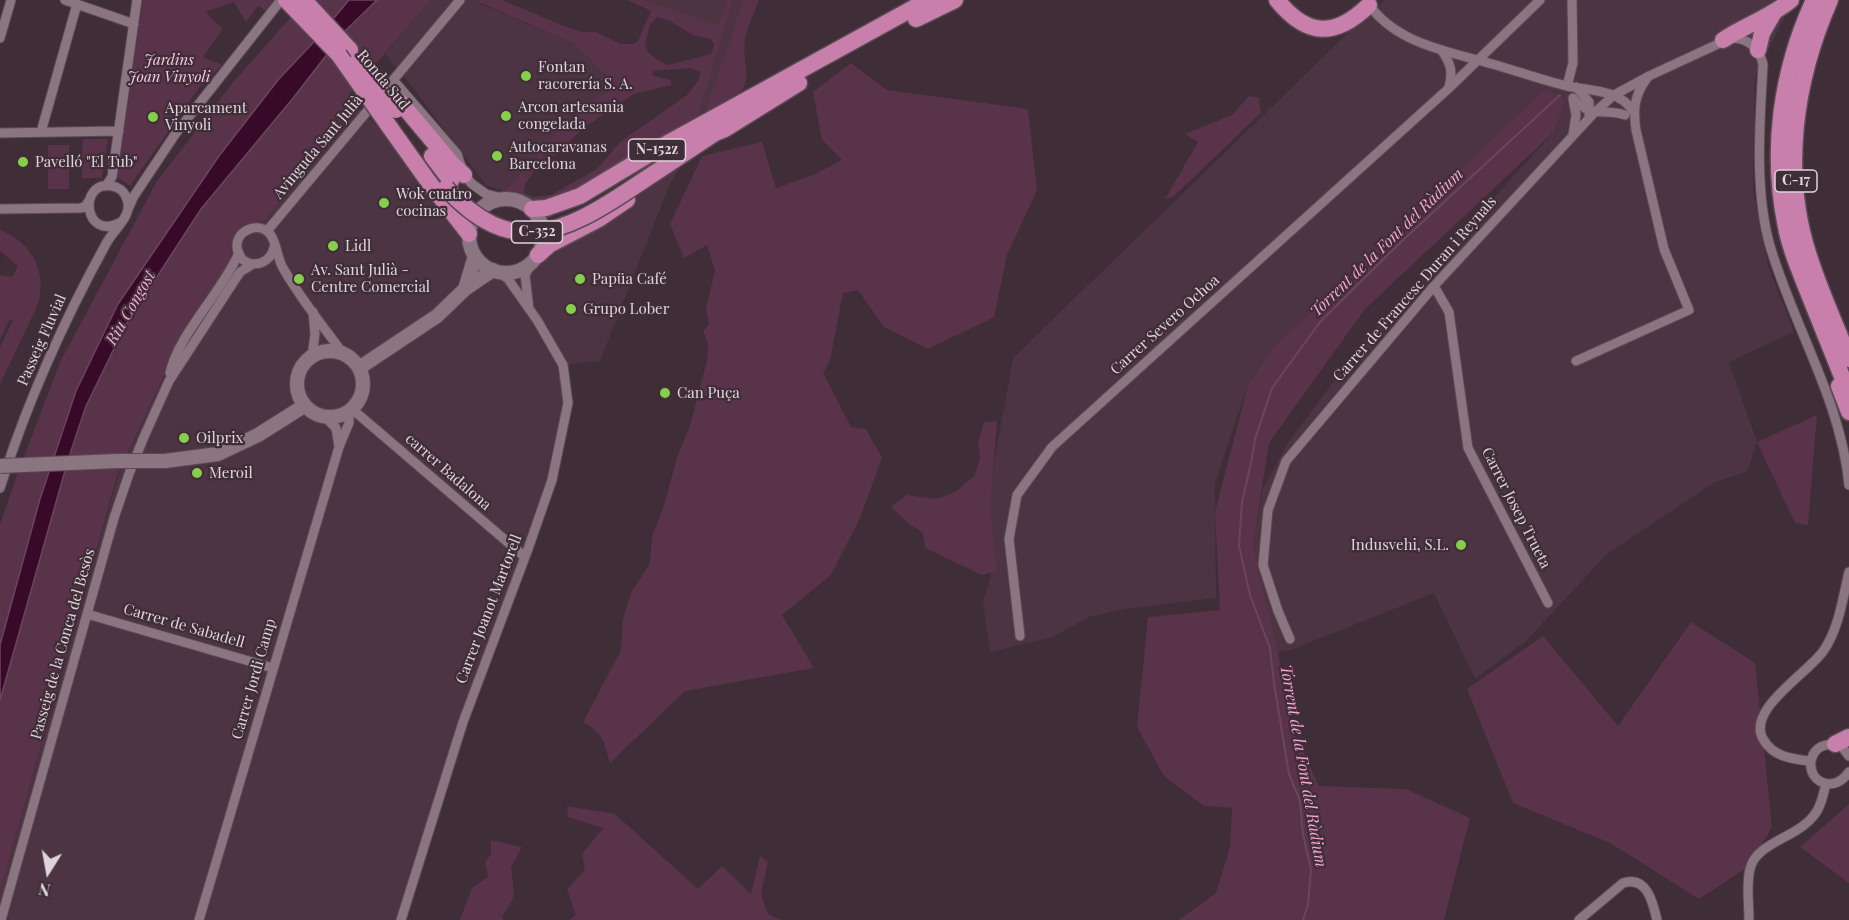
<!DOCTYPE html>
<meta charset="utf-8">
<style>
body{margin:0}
#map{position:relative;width:1849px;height:920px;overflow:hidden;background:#3f2d37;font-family:"Playfair Display",serif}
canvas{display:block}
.north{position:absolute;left:18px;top:842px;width:60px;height:60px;-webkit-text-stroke:4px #3f2d37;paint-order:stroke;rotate:191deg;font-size:16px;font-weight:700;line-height:24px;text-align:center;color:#e0d4db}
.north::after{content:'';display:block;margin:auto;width:21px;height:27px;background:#e0d4db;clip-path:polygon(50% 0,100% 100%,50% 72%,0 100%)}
</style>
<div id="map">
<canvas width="1849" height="920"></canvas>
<div class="north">N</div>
</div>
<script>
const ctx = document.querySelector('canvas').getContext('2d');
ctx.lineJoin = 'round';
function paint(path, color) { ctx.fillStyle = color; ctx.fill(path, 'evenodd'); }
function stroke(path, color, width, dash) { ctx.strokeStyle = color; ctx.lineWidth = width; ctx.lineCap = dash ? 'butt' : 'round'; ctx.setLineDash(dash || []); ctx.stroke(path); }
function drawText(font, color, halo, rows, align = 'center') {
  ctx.font = font + ' "Playfair Display",serif'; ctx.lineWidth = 4.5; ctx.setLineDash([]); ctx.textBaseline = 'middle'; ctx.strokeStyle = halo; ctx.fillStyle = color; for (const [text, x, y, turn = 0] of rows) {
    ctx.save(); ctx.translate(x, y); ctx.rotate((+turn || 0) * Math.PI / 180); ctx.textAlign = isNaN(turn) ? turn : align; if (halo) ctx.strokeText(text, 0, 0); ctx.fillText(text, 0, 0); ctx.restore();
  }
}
paint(new Path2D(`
 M431,0H479L478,3L573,43L617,86L580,107L504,191L486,185L410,84L385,54Z
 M645,0H727L718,25Z
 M733,0H743L705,115L698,113Z
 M1385,0H1793L1755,78L1753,189L1768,266L1794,332L1729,362L1757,442L1747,472L1715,482L1607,554L1525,642L1475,679L1434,593L1291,650L1278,652L1258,592L1253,546L1263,488L1289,441L1370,333L1554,132L1565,101L1560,95L1544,90L1271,351L1248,385L1215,483L1216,598L1125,609L1089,617L1053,637L990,652L983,602L991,575L985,512L1013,358L1354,27Z
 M359,108L428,181L469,234L471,247L480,262L499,272H512L521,270L682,164L670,184L600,361L563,365L568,403L552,480L398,920H0V891L118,476L167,369L230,268L232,244L235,235L244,226L265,220Z`), '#4c3442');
paint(new Path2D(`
 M143,0H276L266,11L258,6L246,22L234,2L205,12L223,29L203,57L222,65L198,89L130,186L118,178V173Z
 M306,0H349L311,45L278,80L219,156L118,304L76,391L59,439L40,499L0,645V525L17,475L60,362L157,181L235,80Z
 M377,0H431L348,96L359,108L265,220L244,226L235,235L232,244L230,268L167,369L117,476L0,891V700L46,534L86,406L125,326L201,209L345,31Z
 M479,0H502L569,28L583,32H596L621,44H633L638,41L651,11L628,0H645L718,25L727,0H733L699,112L704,115L743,0H759C754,13 747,27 745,40C741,68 757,76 733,102L606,173L545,203L526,199L504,191L580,107L617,86L573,43L478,2ZM657,17L668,20L693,35L711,39L714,45L711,54L668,65L656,59L647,51L645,43L650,25ZM690,68L701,72L698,81L687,95L620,142L597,169L551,195L534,197L524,193L525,184L536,169L560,151L585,127L634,94L671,85V80L654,76L652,74L654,71Z
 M851,63L887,90L1028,109L1037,190L1007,255L994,317L928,349L884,327L858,290L843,293L830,360L823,373L851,427L866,429L882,458L860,518L831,575L782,615L814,668L685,691L610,763C604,742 604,734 583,722L621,650L623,619L631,593L650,563L652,537L665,502L677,457L690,426L707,360L708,344L703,331L709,325L706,308L715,271L707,245L684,258L670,224L702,156L762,142L776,188L813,175L842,160L822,140L813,92Z
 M1544,90L1560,95L1565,101L1554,132L1365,309L1269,443L1253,546L1278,652L1290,723L1319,786L1406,789L1470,818L1444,920H1179L1216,893L1230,847L1232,808L1204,806L1164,776L1137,727L1148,617L1220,610L1215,512L1248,385L1270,351Z
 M1249,96L1259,98L1261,113L1173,197L1165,199L1198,142L1185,134L1232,115Z
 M83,139H108L105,157L82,158Z
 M48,145H69V189H48Z
 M104,159L102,178H82V160Z
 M0,230C27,240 45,266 40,295C38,307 31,319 26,330C17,348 9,366 0,384V347L13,320L10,319L0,339V275L12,277L18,266L0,251Z
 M1817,415L1808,525L1795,523L1757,442Z
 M997,421L990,511L997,571L982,575L925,548L923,533L908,523L891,507L907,495L936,499L955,492L974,476L980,459L978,442L984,422Z
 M1691,622L1755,663L1772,827L1749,866L1699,899L1610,843L1513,803L1467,689L1543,636L1618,726Z
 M1849,804V883L1800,847Z
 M567,806L615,814L698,889L722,866L751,894L760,856L768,862L761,894L768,914L781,920H569L576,915L567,889L585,870L582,854L603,828L568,817Z
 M491,840L522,847L511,867L514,893L512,901L502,917L504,920H460L472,888L488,877L485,862L491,854Z`), '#59334a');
const water = new Path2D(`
 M349,0H377L345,31L294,97L201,209L125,326L86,406L68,460L0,700V645L40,499L76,391L118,304L219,156L278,80L311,45Z`);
paint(water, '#380929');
stroke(water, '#6a465e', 1.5);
stroke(new Path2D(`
 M1303,920L1308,905L1311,870L1303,834L1300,801L1289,774L1274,683L1270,648L1250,595L1239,546L1242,502L1251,463L1255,439L1272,388L1320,322L1402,241L1560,95`), '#6a465e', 2);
const street = new Path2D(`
 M65,0L134,24
 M1367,2C1395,44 1448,51 1492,64C1517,71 1542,80 1567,86C1590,91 1619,89 1633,111
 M0,38L11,0
 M1442,51C1451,64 1453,72 1449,87
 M394,81L457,154L464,175L472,184L486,194L506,199
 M1567,86L1573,63L1572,0
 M1576,87L1589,102V116
 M1573,98C1590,119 1603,108 1625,115
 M41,132L77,4
 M0,133L119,131
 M1573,135L1576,115L1573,99
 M106,186L112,177L137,0
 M129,207L134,196L176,133L281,0
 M0,209L80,208L85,207L88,202
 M267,231L460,0
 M274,247C270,269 239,270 237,247C236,230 259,221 270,234C277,243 277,258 283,268C300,298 322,325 342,352
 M1434,286L1449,312L1468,448L1548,603
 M529,309L525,275L531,264
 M312,356L315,334L313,312
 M1576,361L1689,310L1664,249L1636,130C1633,109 1634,96 1647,78
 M170,373C178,335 222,292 239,253
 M352,409L525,557
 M326,418L336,428L339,447
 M0,488C27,402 64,320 107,242C115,228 135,214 126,197C124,191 118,187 112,186C77,180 84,243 121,222
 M87,614L273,668
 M1020,636L1009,539L1017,495L1052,447L1448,89L1540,0
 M1290,639L1278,611L1263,565L1268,510L1286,461L1434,286L1594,113L1614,95L1649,76L1731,38C1748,38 1759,48 1763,64C1760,121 1754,190 1770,246C1794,327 1841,401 1849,485
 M1849,756L1842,747C1808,733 1799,781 1829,784C1838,784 1844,779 1849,772
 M1810,761C1792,759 1773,757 1763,739C1746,709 1810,672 1824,650C1839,628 1843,597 1849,572
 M1,920L114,518L129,474L143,439L169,381L240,272L253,264
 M199,920L339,447L349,423V412
 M401,920L463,722L528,549L552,480L568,403L563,365L537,320L508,279L499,272
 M1579,920L1623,883C1647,875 1653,903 1657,920
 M1749,920C1749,904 1746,884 1750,869C1756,842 1798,838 1815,814C1822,805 1823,794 1826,784`);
const secondary = new Path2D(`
 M469 236a37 37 0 1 1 74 0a37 37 0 1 1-74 0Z
 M465,289L475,256
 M297 384a33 33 0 1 1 66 0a33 33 0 1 1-66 0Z
 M359,368L437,316L465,289L493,270
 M165,461L218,454L258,435L304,406`);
const highway = new Path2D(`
 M286,0L339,55
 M304,0L350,50
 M1277,0C1307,37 1335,38 1369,5
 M1814,0C1781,71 1770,151 1786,227C1790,250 1800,271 1808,292C1822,326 1835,360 1849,394
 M1830,0C1795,80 1781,171 1809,256C1820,291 1836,325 1849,359
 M916,19L955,0
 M1723,40C1745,25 1771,17 1791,0
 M1758,50L1762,33L1773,14
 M401,103L452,164L464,175
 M386,122L428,181L469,234
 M432,156L451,181
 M632,188L715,133L725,129L799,83
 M532,209L546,208L580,196L668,143L928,0
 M538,255L549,245L599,219L627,200
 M1839,386L1849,412
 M1835,744L1849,737`);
stroke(street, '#594a53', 11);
stroke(secondary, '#594a53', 16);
stroke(highway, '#594a53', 19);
stroke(street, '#8a7581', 9);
stroke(secondary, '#8a7581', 14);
stroke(highway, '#c97fab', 16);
const secondaryBridge = new Path2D(`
 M0,466L117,461H165`);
const highwayBridge = new Path2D(`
 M339,55L386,122
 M357,62L396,110
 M446,188C511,259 563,234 632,188`);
stroke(secondaryBridge, '#594a53', 16, []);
stroke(highwayBridge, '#594a53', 19, []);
stroke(secondaryBridge, '#8a7581', 14);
stroke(highwayBridge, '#c97fab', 16);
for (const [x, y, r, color] of [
 [526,76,6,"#86cf4b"],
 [506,116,6,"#86cf4b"],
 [153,117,6,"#86cf4b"],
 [497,156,6,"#86cf4b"],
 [23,162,6,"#86cf4b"],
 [384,203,6,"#86cf4b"],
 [333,246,6,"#86cf4b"],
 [299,279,6,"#86cf4b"],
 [580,279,6,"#86cf4b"],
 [571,309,6,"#86cf4b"],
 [665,393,6,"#86cf4b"],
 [184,438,6,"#86cf4b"],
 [197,473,6,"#86cf4b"],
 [1461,545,6,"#86cf4b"]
]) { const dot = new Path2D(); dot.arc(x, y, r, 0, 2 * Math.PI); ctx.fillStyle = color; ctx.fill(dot); stroke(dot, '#3f2d37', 2); }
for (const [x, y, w] of [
 [657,150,57],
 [1796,181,42],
 [537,232,51]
]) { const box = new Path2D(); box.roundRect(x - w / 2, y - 11, w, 22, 4.5); ctx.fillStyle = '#3f2d37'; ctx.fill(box); stroke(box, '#e0d4db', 1.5); }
drawText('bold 14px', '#e0d4db', null, [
 ["N-152z",657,150],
 ["C-17",1796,181],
 ["C-352",537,232]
]);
drawText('italic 15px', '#fcc9e6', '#3f2d37', [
 ["Jardins",169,60],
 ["Joan Vinyoli",169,77]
]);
drawText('15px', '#e0d4db', '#3f2d37', [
 ["Fontan",538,67],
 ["racorería S. A.",538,84],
 ["Arcon artesania",518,107],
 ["congelada",518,124],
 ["Aparcament",165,108],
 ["Vinyoli",165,125],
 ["Autocaravanas",509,147],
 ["Barcelona",509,164],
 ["Pavelló \"El Tub\"",35,162],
 ["Wok cuatro",396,194],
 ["cocinas",396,211],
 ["Lidl",345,246],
 ["Av. Sant Julià -",311,270],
 ["Centre Comercial",311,287],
 ["Papüa Café",592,279],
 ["Grupo Lober",583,309],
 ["Can Puça",677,393],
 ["Oilprix",196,438],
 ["Meroil",209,473],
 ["Indusvehi, S.L.",1449,545,"right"]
], 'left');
drawText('15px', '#e0d4db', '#3f2d37', [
 ["Ronda Sud",383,80,50],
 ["Avinguda Sant Julià",318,147,-50],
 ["Carrer de Francesc Duran i Reynals",1415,289,-49],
 ["Carrer Severo Ochoa",1165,325,-42],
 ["Passeig Fluvial",42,340,-66],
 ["carrer Badalona",448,472,41],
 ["Carrer Josep Trueta",1516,508,63],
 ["Carrer Joanot Martorell",489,609,-69],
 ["Carrer de Sabadell",184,626,16],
 ["Passeig de la Conca del Besòs",63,644,-74],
 ["Carrer Jordi Camp",254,679,-74]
]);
drawText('italic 16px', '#f7a5d5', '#3f2d37', [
 ["Torrent de la Font del Ràdium",1387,243,-44],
 ["Riu Congost",131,308,-60],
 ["Torrent de la Font del Ràdium",1303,766,80]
]);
</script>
